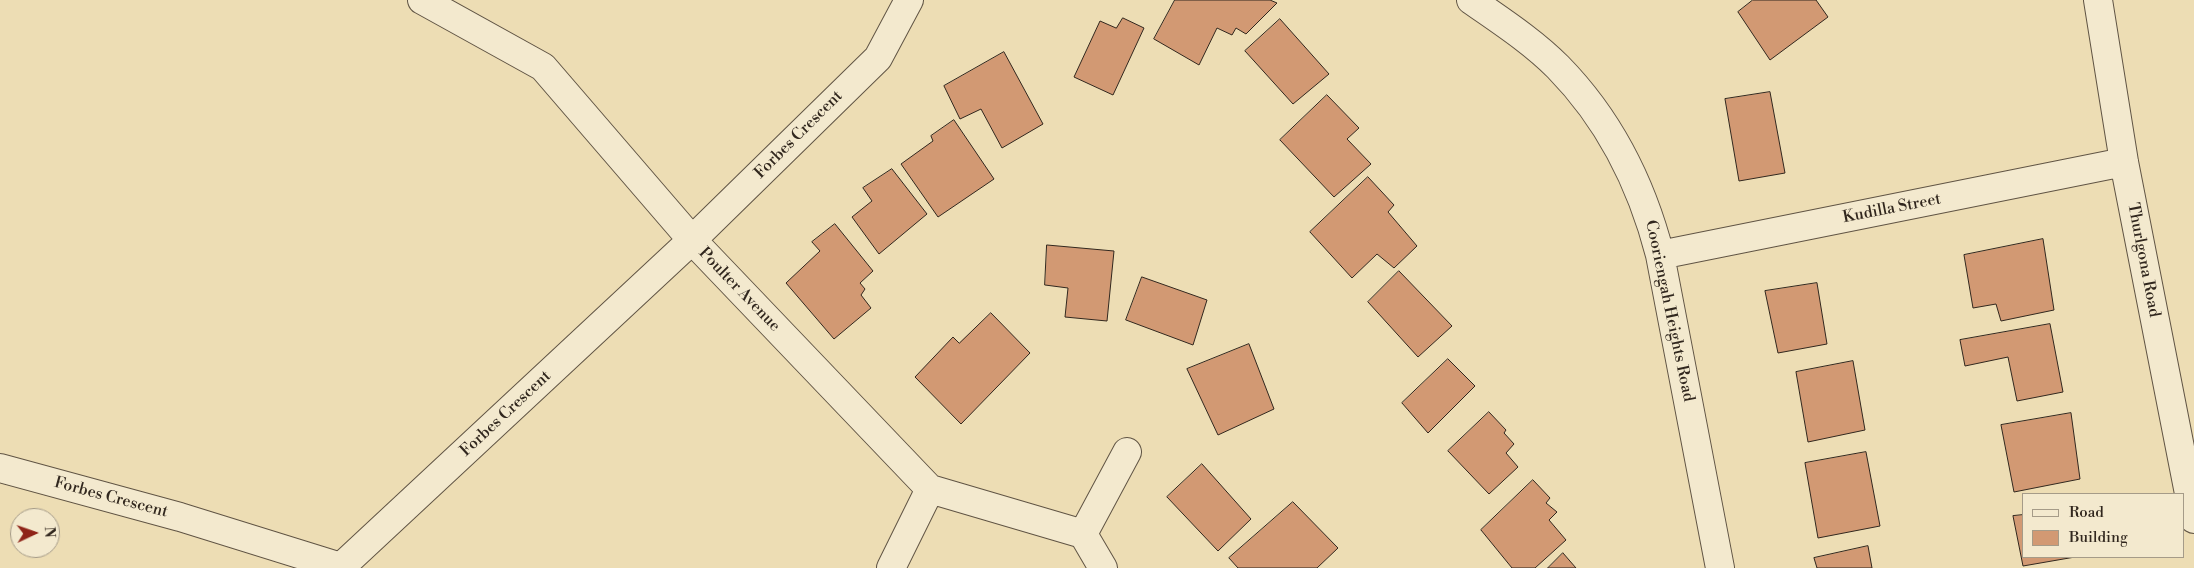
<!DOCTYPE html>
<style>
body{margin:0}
#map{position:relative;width:2194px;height:568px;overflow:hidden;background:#edddb4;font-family:"Libre Bodoni",serif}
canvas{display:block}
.legend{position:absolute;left:2022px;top:493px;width:162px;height:65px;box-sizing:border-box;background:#f3e9ce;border:1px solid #a59b88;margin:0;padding:6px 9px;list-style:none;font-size:15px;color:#31271e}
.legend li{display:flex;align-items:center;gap:10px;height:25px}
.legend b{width:25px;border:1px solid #a59b88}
.north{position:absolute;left:10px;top:508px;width:50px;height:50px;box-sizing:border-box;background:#f3e9ce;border:1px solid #a59b88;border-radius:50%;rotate:87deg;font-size:14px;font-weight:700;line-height:20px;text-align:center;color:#31271e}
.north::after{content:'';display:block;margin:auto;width:18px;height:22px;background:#8f2418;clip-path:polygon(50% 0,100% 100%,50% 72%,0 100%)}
</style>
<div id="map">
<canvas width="2194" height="568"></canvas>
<ul class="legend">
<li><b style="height:6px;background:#f3e9ce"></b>Road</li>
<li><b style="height:14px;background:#d29973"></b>Building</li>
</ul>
<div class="north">N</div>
</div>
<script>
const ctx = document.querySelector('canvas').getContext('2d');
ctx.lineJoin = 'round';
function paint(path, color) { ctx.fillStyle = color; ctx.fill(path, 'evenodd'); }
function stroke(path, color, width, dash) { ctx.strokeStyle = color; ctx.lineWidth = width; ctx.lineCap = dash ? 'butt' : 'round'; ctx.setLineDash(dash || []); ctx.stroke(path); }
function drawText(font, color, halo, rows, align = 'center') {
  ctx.font = font + ' "Libre Bodoni",serif'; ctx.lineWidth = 4.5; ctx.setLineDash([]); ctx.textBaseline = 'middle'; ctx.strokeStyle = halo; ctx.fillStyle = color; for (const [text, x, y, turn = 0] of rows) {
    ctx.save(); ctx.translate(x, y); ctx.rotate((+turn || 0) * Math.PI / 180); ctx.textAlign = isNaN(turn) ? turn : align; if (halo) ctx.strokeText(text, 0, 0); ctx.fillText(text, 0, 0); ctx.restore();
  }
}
const building = new Path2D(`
 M1175,0H1270L1277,3L1246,34L1236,28L1232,35L1217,28L1199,65L1154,39Z
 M1753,0H1816L1828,17L1770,60L1738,12Z
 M1123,18L1144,28L1113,95L1074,77L1100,21L1116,28Z
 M1280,19L1329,74L1293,104L1245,51Z
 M1004,52L1043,124L1002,148L981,109L960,119L944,86Z
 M1770,92L1785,173L1739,181L1725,99Z
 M1327,95L1359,128L1347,139L1371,164L1334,197L1280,140Z
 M954,120L994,179L938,217L901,164L933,141L931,136Z
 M892,169L927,214L879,254L852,217L872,201L863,188Z
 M1368,177L1394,205L1388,212L1417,246L1394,268L1377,254L1352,278L1310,232Z
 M835,224L873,271L860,283L865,289L861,295L871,308L834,339L786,283L820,251L812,242Z
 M2043,239L2054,310L2001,321L1996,304L1973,308L1964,255Z
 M1047,245L1114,251L1107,321L1065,317L1068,288L1045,285Z
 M1399,271L1452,326L1418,357L1368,302Z
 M1142,277L1207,300L1193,345L1126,320Z
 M1817,283L1827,344L1778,353L1765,291Z
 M991,313L1030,353L961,424L915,377L953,337L959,343Z
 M2050,324L2063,392L2017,401L2008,357L1965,366L1960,340Z
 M1249,344L1274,409L1218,435L1187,369Z
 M1448,359L1475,386L1428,433L1402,403Z
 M1853,361L1865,430L1808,442L1796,372Z
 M1489,412L1506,430L1504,433L1514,444L1506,453L1518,467L1489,494L1448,451Z
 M2071,413L2080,479L2014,492L2001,425Z
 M1866,452L1880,526L1818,538L1805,463Z
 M1202,464L1251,519L1218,551L1167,497Z
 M1533,480L1550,498L1546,503L1557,512L1549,520L1566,540L1535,568H1512L1481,530Z
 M1293,502L1338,548L1317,568H1238L1229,558Z
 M2023,515V557H2075L2023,566L2013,516Z
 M1868,546L1872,568H1817L1814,558Z
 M1563,553L1576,568H1548Z`);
paint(building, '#d29973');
stroke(building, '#31271e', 1);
const minor = new Path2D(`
 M422,0L543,67L692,240L930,489L1083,534L1103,568
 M1471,0C1501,21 1532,41 1558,67C1609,119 1642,185 1660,255L1720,568
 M2098,0L2124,162L2194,519
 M1660,255L2124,162
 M0,468L180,517L341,567L692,240L878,58L909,0
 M1083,534L1127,452
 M891,568L930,489`);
stroke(minor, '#605444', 30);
stroke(minor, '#f3e9ce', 28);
drawText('16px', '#31271e', '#f3e9ce', [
 ["Forbes Crescent",799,135,-45],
 ["Kudilla Street",1892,209,-11],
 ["Thurlgona Road",2143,260,79],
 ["Poulter Avenue",739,290,46],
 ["Cooriengah Heights Road",1669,311,78],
 ["Forbes Crescent",506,414,-43],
 ["Forbes Crescent",111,498,15]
]);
</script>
